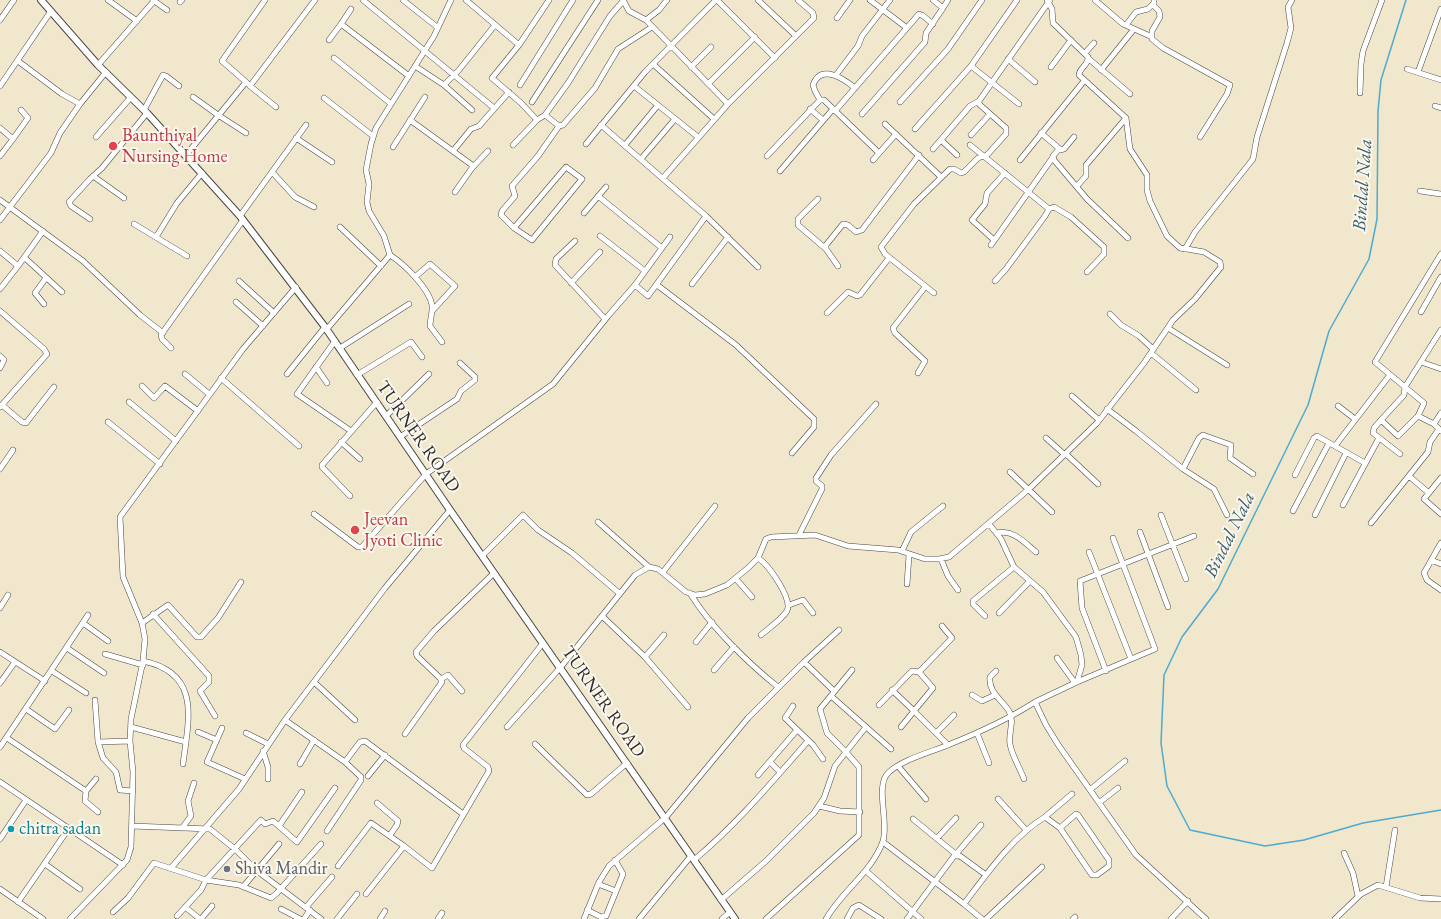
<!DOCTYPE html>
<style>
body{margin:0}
canvas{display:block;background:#f0e7cc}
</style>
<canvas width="1441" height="919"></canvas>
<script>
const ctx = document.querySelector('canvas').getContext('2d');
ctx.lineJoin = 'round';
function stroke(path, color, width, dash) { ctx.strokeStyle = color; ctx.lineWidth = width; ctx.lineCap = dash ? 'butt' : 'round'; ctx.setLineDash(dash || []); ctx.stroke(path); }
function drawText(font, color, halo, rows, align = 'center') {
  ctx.font = font + ' "EB Garamond",serif'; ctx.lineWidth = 4; ctx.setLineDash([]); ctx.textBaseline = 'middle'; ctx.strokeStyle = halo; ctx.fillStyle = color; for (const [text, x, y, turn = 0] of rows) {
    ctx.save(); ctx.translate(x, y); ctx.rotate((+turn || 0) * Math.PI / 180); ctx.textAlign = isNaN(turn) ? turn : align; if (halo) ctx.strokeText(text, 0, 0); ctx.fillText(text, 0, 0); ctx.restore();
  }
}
stroke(new Path2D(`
 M1406,0L1381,80L1378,111L1377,219L1369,259L1329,331L1308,405L1218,589L1182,637L1164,675L1161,743L1167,786L1190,830L1265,846L1304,840L1363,823L1441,810`), '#4faacd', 1.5);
const minor = new Path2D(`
 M108,0L137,21
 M153,0L167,10
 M363,0L494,108
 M403,0L437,27
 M466,0L519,45
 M623,0L629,11L646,20L728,104
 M717,0L775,58
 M758,0L796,36
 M870,0L907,28
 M933,0L943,8L948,0
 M1047,0L1052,9L1053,23L1088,57C1089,65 1079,68 1079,75L1126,118L1130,149L1147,175V190L1150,201L1167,236L1180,248L1185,249L1195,232L1253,159L1257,137L1287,43L1291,28L1288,7L1292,0
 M1095,0L1123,24L1150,36
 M1154,0V6L1159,11L1160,17L1152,31V39L1163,48L1230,85L1227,94L1200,137
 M180,2L182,0
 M837,18L850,0
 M0,20L14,0
 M646,20L659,10L667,0
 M341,24L351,9
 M1126,25L1136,12L1148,9L1153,4
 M329,40L341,24L409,76
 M1085,53L1094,43
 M334,58L390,103
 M1008,59L1035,82
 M1089,59L1130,94
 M18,61L62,94L80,104
 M653,64L714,119
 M98,65L154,1
 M415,66L444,85L472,110
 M971,66L1019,104
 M691,67L711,47
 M1051,67L1071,40
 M1407,69L1441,80
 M1101,70L1134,29
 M1418,72L1441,9
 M836,75L858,46L862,36L890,0
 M246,82L250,86L315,0
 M708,84L755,37
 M444,85L459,70L495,25
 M520,85L573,0
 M0,86L51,11
 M250,86L276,107
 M634,86L698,137
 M1360,93L1361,64L1363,51L1382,0
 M193,97L218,115L246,133
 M324,98L373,136
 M820,100L815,91L813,85C821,63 844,79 855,88
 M532,102L598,0
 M900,102L948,49L982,0
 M1435,106L1441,108
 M810,109L823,120
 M144,110L163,75L166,76L179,86
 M835,111L919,14L922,15L933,24
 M862,114L925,42L926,33L943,8
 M545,115L559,126L563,125L595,88L618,49L652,27
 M410,120L472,165V168L455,192
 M537,120L521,103L492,78L519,45L549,0
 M885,124L941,177
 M601,125L706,216L758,267
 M0,128L13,139L28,118L21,110
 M915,129L971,66L1017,0
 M1041,133L1061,150L1064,149L1074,137
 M971,135L990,114
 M96,137L131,97
 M296,138L332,162
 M941,140L957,155
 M586,144L645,72L716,0
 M513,145L537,120L545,115L568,83L610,16L623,1
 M625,145L658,105
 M970,145L1049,209L1045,216L1006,269L995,281
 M393,147L425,97
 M933,149L970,106L979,101
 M1059,149L1053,156L1054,160L1087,199L1128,238
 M453,151L471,129L479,126L509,92
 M186,155L246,82L222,61L265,0
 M0,156L13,139
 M767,156L820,100H824L879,153
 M641,159L675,119
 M873,160L896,134
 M1020,160L1084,81
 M472,168L488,151
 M780,171L833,109
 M272,172L295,197L314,207
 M93,176L124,198
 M663,178L728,104L814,18L813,13L798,0
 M1077,186L1086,176V165L1126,118
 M1420,191L1441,194
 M598,196L662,248
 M818,199L798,219V225L826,249
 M0,200L83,261L140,315L163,333
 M1049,209L1054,207L1071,217L1104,247V254L1087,272
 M584,213L606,187
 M240,216L306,125
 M90,219L71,206L69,202L90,179L102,168L147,113
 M0,220L51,153L60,133L80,104L106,72
 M134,224L187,256
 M340,227L381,266
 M514,228L566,167L582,179L532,240L514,228L501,215L502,211L515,196L512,186L538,156L559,126
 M600,236L645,271
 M156,237L177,203L202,173
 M994,240L972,220L985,204L987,193L1005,173
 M575,241L556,259L555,265L605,319
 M991,245L1053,157
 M0,251L18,266L0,289
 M390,255C404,264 429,288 432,305C433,312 430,319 430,326L442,342
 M25,258L62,292
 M18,266L43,231
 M838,266L826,249V245L843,224L848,225L856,232L862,230L919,155
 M415,277L430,264L455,286L432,311
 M239,281L274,313
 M571,283L600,252
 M692,284L728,237
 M635,285L670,237
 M657,285L736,345L814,419V427L792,453
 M934,293L885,254L881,247L914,204L950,169H954L961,173L964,172L978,158L987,155L1006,134V128L979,104V101L1050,0
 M236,302L263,326
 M44,304L35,293L46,278
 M0,311L44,349L47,354L0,407
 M1421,312L1441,277
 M827,313L848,292L857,296L860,295L889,258
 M1110,314L1121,325L1139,336L1153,349
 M1168,328L1227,365
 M327,329L390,255L384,236L369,211L367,202L369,184L366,170L371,144L376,128L434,36L451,0
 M1441,330L1405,387L1404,395L1381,420L1398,436L1418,416L1434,424L1441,431
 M335,341L297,394L351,431
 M171,348L162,339L161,335L243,220
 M340,348L409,304
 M1151,353L1196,390
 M0,356L4,360L0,368
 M1421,362L1441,369
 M316,367L327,383
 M918,373L925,361L895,333L893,328L925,287
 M185,374L209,394
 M287,374L325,327
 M357,375L411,342L422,357
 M221,378L299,446
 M142,386L154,398L165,386L198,411
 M1072,396L1099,420
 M129,402L176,441
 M2,405L22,422L26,423L54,387
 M1338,406L1355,419
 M1107,409L1136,431L1183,469L1214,489L1227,515
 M386,416L429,374
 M1418,416L1424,403L1375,362L1441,254
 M1381,420L1374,428L1373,433L1400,454
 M108,422L160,464
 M1434,424L1441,413
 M400,437L457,399L461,391L475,380V377L460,363
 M1046,438L1065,455
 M341,442L360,459
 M1335,446L1389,376
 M1066,454L1098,484
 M0,469L13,450
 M1183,469L1199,438L1203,435L1231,445L1230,458L1253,474
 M1010,472L1052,512
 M1295,475L1314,438L1317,436L1365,463
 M1410,477L1429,493
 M1441,478L1424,499L1441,514
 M350,496L322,467V465L377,402
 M1343,505L1379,438
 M1293,511L1329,443
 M314,514L358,547H362L426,474L553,384L608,316L635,285L648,296L706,216
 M1161,515L1186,579
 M1315,515L1346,453
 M598,522L649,567
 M1371,523L1428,452L1430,442L1439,429
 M989,524L1001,539L1014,567L1043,592L1076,637L1081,655L1082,665L1077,682
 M1140,532L1168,607
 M997,533C1013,529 1024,542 1036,552
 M799,535L822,489V486L816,481V478L831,455L876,404
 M1441,543L1424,573L1427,580L1441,590
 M902,551L911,532L943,506
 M1089,552L1131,659
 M482,556L523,515L538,530L572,553L619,593
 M758,558C768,564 793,599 787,611C781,620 769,628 761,635
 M941,559L948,576L958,590
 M1431,560L1441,564
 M663,572L715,506
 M736,579L752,597
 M907,584L909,555
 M690,593C709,625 749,664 778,687
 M789,605L803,600L813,613
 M0,608L8,595
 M999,613L1030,581
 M153,614L209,676V682L200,691L215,716
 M602,616L645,657L688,707
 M985,616L973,604V601L1014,567
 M83,623L108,641
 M142,623L168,605L197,637H201L218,618L241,582
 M942,626L952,638L919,672L933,688L914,711L948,745
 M696,642L712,622
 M67,648L104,673
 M0,652L45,681
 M105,654L143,665
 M645,657L664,635
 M1057,658L1075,683
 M143,661C201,673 189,718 183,764
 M804,662L834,691
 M714,670L734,647
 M52,671L86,693
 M996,671L990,677C988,692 1002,700 1009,711C1015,722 1008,733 1010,744C1012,756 1020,768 1024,779
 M1106,671L1082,608L1080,581L1194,536
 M441,679L448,675L462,691
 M314,682L355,720
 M0,683L15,662
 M892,690L914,711L901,727
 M972,695L982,701L995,695
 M831,696L891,749
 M95,700L98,742L103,758L116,772L120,790L133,791
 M1035,702L1077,682L1155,649L1113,538
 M879,705L912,671L919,672
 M793,706L785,718L813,745L823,759
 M26,709L55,729L69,710
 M285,720L345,762L361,777V780L327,831
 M131,727L186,742
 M507,727L560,668L635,575L649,567L658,569L686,592L695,595L705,594L727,585L748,568L758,558L766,539L771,537L815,535L848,546L898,550L925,559H939L949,557L1029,489L1097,423L1144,363L1173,320L1195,299L1221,267L1220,262L1204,252L1187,249
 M222,728L207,762L245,779
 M198,732L217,740
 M246,733L268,744
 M936,733L954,715
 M977,733L989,763
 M405,734L442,682L440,678L417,656L416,652L434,631L494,573
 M7,738L86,791L96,779
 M98,742L130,741
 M535,744L587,795L591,794L627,763
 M0,747L88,615
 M263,751L268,767V779
 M345,762L360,742L365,741L463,814
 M770,762L780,772
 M300,764L314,740
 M898,766L926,799
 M758,775L797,730
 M368,776L385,755
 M0,782L123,865
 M1091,789L1125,761
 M86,791L85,801L98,812
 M998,799L1026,830
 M1100,802L1118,788
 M377,803L398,821L397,825L390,835
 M819,806L840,811L860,812
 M1046,816L1072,794
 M913,819L958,856
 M132,826L210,829L235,849L256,870L321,919
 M279,826L302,792
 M182,828L191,816L188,801L194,783
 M937,838L956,818
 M0,839L26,800
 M883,842L964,904C986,875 1013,836 1045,817L1060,828L1076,814L1078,815L1109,860V866L1097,875H1092L1060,828
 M1344,853L1353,873L1358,896
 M956,854L981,825
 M694,860C736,825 772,782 808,741
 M45,864L80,889
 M338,866L371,823L404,846L432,868L489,771L488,767L464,748L463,745L543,643
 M171,868L239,789L285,720L351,633L385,588L450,510
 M866,871L921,919
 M598,884L616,891
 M243,887L279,844
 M1386,887L1395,830
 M0,889L43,919
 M366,894L404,846
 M721,900L766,861L814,813L824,798L835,766L846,752L827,733L820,709L852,670
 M18,902L69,828
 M964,904L982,919
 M307,906L332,877
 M185,907L200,919
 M281,909L300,919
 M587,910L601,917L606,916L623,874L615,860
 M113,912L128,898L154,863L206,880L239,885L271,898L277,893L321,844
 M177,916L201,890L206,880L261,820L265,824L273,821L297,842L335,788
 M70,919L127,860L131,847L133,772L130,741L131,719L143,661L145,639L142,623L123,577L120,517L243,349L296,287
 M201,919L212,906
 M304,919L310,910
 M337,919L357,894
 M380,919L385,911
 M438,919L442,913
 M584,919L599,882L609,866L666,817L748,718L804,662L839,630
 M639,919L691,856
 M722,919L730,912
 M766,919L859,835V767L846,752L866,727
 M826,919C842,891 872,872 883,841C889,822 875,786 888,773C901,760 931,752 948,745C978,733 1007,720 1035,702L1046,725L1059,746L1136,855L1206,919
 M847,919L853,908L859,905L881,919
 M907,919L954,856H960L986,875
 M986,919L1042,867
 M1073,919L1075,917
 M1171,919L1188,901
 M1335,919L1361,894L1378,885L1420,898L1441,899`);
const major = new Path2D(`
 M41,0L98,65L147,113L240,216L325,327L450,510L735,919`);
stroke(minor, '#494743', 6);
stroke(major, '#494743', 8);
stroke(minor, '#fff', 5);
stroke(major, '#fff', 6);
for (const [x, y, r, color] of [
 [113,146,5,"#e0444e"],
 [355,530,5,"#e0444e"],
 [11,829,4,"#0f9aa8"],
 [227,869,4,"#6b7280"]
]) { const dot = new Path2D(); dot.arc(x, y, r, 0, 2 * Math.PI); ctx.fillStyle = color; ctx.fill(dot); stroke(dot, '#fbf7ec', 1.5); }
drawText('18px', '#be3a42', '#fbf7ec', [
 ["Baunthiyal",122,136],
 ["Nursing Home",122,157],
 ["Jeevan",364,520],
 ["Jyoti Clinic",364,541]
], 'left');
drawText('18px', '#2b2b2b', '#fbf7ec', [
 ["TURNER ROAD",418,437,55],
 ["TURNER ROAD",603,702,55]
]);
drawText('18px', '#0d838f', '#fbf7ec', [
 ["chitra sadan",19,829]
], 'left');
drawText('18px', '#5b616d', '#fbf7ec', [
 ["Shiva Mandir",235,869]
], 'left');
drawText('italic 19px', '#395e6c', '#fbf7ec', [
 ["Bindal Nala",1363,185,-86],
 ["Bindal Nala",1230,535,-64]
]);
</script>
